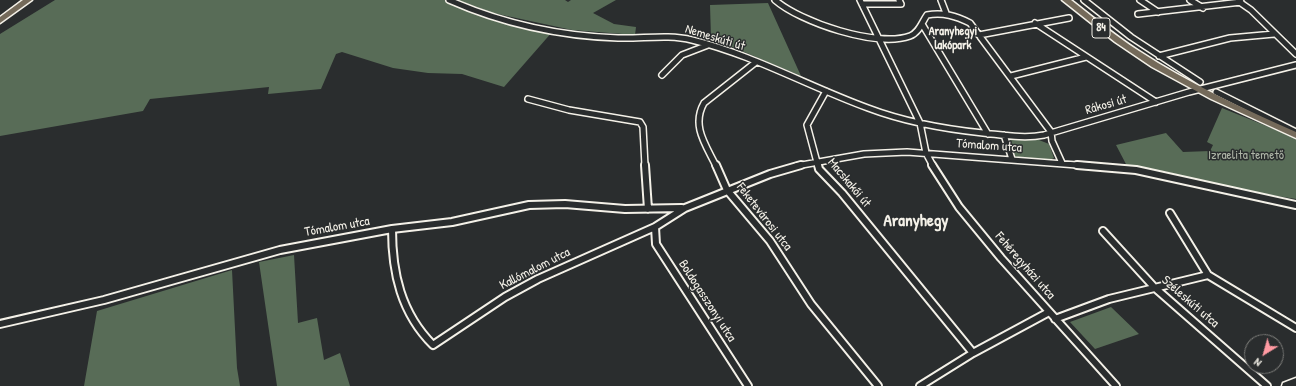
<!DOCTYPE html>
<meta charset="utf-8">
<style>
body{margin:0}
#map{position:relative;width:1296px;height:386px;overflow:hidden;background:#2a2d2e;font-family:"Patrick Hand",sans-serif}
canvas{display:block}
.north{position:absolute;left:1244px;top:334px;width:40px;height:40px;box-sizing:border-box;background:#2a2d2e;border:1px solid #7b7b78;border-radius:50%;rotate:217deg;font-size:11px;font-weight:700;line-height:16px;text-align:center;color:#f4f1e8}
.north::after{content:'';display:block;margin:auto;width:14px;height:18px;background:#ff9aa2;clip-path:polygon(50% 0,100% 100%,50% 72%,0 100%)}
</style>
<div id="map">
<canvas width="1296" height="386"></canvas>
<div class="north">N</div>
</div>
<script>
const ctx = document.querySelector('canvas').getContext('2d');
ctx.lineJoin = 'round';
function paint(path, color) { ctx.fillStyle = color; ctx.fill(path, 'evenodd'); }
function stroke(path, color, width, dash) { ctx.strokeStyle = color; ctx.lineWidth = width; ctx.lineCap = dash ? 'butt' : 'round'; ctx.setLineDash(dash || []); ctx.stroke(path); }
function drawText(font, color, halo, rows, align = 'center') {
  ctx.font = font + ' "Patrick Hand",sans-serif'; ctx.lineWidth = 3; ctx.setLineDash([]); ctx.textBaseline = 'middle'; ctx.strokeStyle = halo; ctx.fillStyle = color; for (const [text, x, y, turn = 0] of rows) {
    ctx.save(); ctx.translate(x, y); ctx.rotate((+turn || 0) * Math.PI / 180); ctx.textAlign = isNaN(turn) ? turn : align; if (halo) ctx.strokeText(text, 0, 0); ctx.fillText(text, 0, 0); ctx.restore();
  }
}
paint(new Path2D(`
 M55,0H444L476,13L553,31L504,87L462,74L428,73L393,68L342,52L336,54L321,89L268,94L269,87L150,99L143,111L0,136V34Z
 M457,0H565L568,2L571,0H616L593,13L614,24L636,27L635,35L572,30L493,13Z
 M768,3L801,76L711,38L710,5Z
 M1222,108L1296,138V199L1233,189L1168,172L1127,166L1116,145L1166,133L1183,152L1210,151L1213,145L1207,142Z
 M1009,138L1039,140L1049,144L1054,158L1050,160L1015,157Z
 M294,255L298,323L317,318L324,360L340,353L350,386H277L259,262Z
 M232,270L237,368L240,386H84L97,311Z
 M1111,307L1139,334L1095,349L1070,322Z`), '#586c57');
const minorFar1 = new Path2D(`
 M449,0C501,23 560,36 618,38C642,39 668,34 692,40C751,54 810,87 868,108C905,122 944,129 983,133C1003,135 1024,139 1044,135L1189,92L1296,65
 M775,0C800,22 877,48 910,36C919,33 922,22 927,15C943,12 956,16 970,23L1051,132L1052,141L1062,163
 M860,0L920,123L926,153L933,166
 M941,0L946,13
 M1084,0L1131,37L1200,82
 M1140,0L1158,12
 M1190,0L1203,8
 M1238,1L1251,10L1296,54
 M862,4H901L899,0
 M1138,14L1241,2
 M1035,23L1156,102
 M922,24L988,134
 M979,35L1069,18
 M1159,56L1230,38L1274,34
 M662,75L682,55L708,45
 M1011,76L1086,57
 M1216,92L1296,132
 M528,99L569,110L640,122L643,127L645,166
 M1004,135L1012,159
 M716,166C706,145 691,126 704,103L756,62
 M796,166L864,154L907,152L1090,166
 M818,166L807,125L826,91`);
const minor = new Path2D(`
 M645,165L648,209
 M716,165L727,190L770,241L811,304L878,386
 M818,165L819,169L842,193L973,353
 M932,165L959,207L1001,258L1116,386
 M1077,165L1136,170L1296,205
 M1170,213L1208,275L1296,328
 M655,227L656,244L748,386
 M392,229C392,273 401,313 433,345L505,297L538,279L655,227L685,208L770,174L801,165
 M1103,231L1154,287L1267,386
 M1055,319L1109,299L1208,275
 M0,324L104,300L280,250L392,229L452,222L529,205L565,204L625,209L682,208
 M920,386L973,353L1049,312`);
const tertiary = new Path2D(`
 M1296,378V386H1282L1283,383Z`);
const primary = new Path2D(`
 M1062,0H1071C1093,17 1115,36 1139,51C1188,83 1242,108 1296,132V138L1211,99L1152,67L1115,42Z`);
const trunk = new Path2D(`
 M23,0H32L0,23V17Z`);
stroke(minorFar1, '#f4f1e8', 8);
stroke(minor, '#f4f1e8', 10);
stroke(tertiary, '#f4f1e8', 3);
stroke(primary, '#f4f1e8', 3);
stroke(trunk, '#f4f1e8', 3);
stroke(minorFar1, '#2a2d2e', 5);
stroke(minor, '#2a2d2e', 6);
paint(tertiary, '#2a2d2e');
paint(primary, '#746a5a');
paint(trunk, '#746a5a');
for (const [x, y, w] of [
 [1101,28,18]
]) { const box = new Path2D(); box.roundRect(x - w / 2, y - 10, w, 20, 3); ctx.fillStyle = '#2a2d2e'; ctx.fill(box); stroke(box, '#f4f1e8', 1); }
drawText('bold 12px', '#f4f1e8', null, [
 ["84",1101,28]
]);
drawText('bold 12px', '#f4f1e8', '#2a2d2e', [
 ["Aranyhegyi",953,32],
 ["lakópark",953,46]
]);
drawText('13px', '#f4f1e8', '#2a2d2e', [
 ["Nemeskúti út",715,38,17],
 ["Rákosi út",1106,105,-16],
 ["Tómalom utca",989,146,4],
 ["Macskakői út",849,183,50],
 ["Feketevárosi utca",764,217,52],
 ["Tómalom utca",337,227,-10],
 ["Fehéregyházi utca",1025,266,49],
 ["Kallómalom utca",535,269,-27],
 ["Boldogasszonyi utca",707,301,57],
 ["Széleskúti utca",1190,302,41]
]);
drawText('13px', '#aeb5a7', '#2a2d2e', [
 ["Izraelita temető",1246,156]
]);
drawText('bold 17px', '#f4f1e8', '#2a2d2e', [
 ["Aranyhegy",916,221]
]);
</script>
